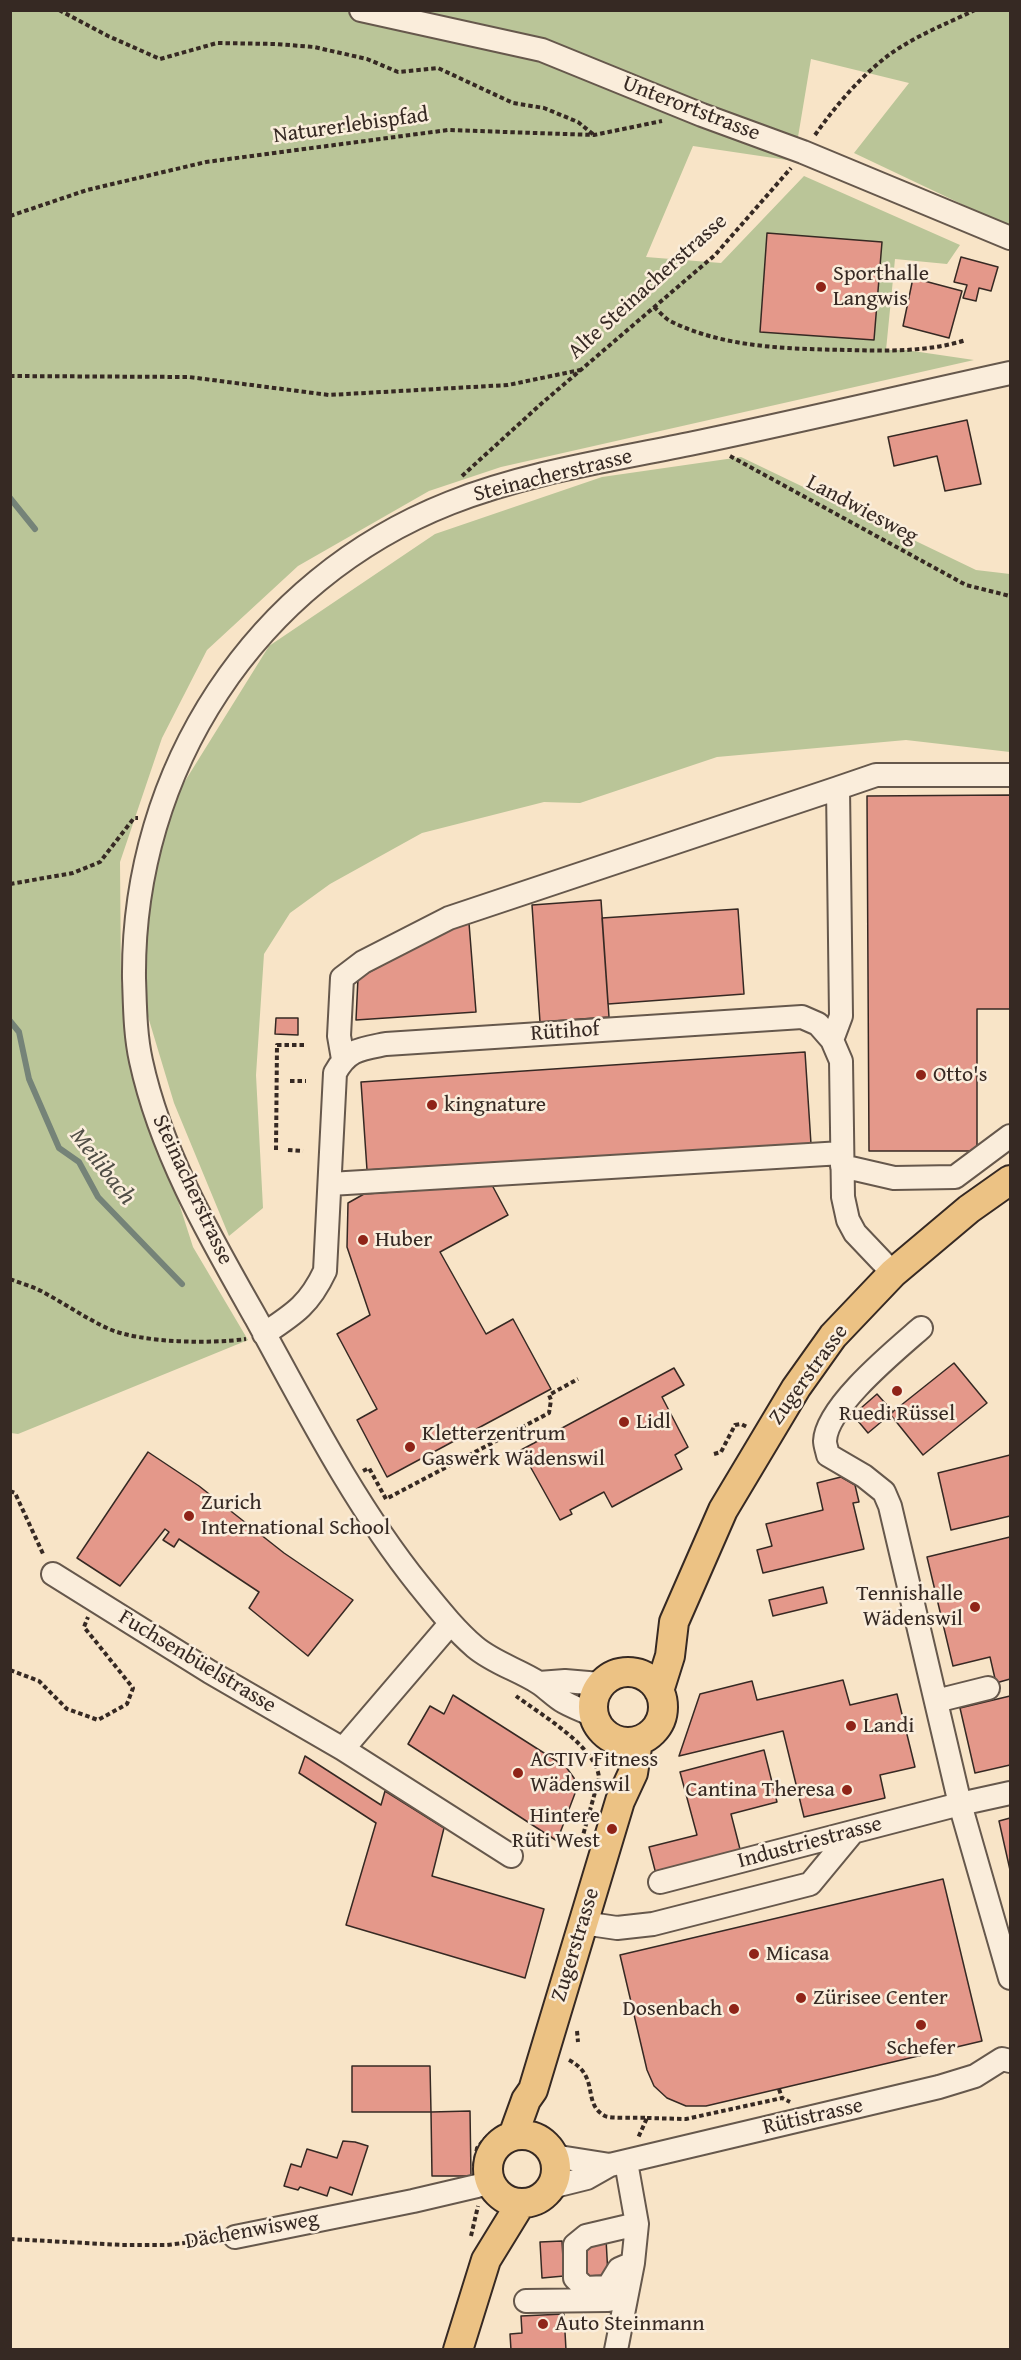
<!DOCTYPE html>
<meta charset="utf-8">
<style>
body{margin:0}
#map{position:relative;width:1021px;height:2360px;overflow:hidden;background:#f8e4c7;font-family:"Gentium Book Plus",serif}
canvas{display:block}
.frame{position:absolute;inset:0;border:12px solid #362923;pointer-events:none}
</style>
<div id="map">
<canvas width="1021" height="2360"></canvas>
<div class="frame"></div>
</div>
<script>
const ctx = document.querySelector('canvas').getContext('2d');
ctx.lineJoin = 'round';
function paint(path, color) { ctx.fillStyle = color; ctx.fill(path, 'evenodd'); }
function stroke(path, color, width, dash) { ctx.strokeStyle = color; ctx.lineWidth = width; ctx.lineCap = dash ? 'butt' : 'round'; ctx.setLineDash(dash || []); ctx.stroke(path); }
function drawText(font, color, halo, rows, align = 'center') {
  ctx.font = font + ' "Gentium Book Plus",serif'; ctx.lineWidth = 5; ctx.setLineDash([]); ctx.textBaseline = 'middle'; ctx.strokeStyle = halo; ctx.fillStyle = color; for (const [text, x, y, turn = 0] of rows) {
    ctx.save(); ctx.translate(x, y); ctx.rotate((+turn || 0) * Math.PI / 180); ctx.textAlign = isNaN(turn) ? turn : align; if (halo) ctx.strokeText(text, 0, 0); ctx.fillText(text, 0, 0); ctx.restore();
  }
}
paint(new Path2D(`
 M286,10L1010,11V227L854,153L909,83L811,59L794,161L693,146L646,257L721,263L804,176L960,245L947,264L895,259L886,350H906L974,360L501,467L429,491L298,566L207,650L162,738L120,862L121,982L149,1110L193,1247L248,1340L18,1434L11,1433V11Z
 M741,457L976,570L1010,574V752L906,740L717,757L580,803L544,802L422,833L330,884L290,913L264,954L256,1075L263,1208L229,1236L174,1103L137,980L167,810L269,646L435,534L602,477Z`), '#bac598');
stroke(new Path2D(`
 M10,498L35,529
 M10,1021L19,1032L29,1079L59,1148L79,1162L98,1197L182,1284`), '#758378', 6);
const building = new Path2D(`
 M767,233L882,242L874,340L760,332Z
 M961,257L998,267L991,291L979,288L976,301L963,298L967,285L954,282Z
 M913,278L962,291L949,338L903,326Z
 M967,420L981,484L945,491L937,456L894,466L888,437Z
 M1010,795V1009H977V1151H869L867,796Z
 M601,900L609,1017L540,1022L532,905Z
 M738,909L744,994L608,1004L602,918Z
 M469,923L476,1012L356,1020L358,978L450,929Z
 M276,1018H298V1035L275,1034Z
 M805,1052L811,1144L367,1170L361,1082Z
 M492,1185L508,1215L440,1252L486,1334L513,1319L551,1389L387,1477L357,1420L377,1409L337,1334L370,1315L347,1247L348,1203L364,1194Z
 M954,1363L987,1403L923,1455L890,1414Z
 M674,1368L684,1385L662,1397L688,1447L675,1455L682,1469L612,1507L604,1492L570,1510L572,1514L560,1520L521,1450Z
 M877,1394L893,1412L868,1433L853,1415Z
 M148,1452L199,1486L284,1553L353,1600L308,1656L249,1608L259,1592L179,1539L174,1547L163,1540L169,1532L165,1529L120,1586L77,1558Z
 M1010,1455V1516L951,1530L938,1473Z
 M841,1477L855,1485L859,1502L853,1503L864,1549L763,1573L757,1550L772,1546L766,1524L823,1510L817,1483Z
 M1010,1537V1679L996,1683L990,1657L953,1666L927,1557Z
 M823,1587L827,1603L773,1616L769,1600Z
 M843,1680L850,1705L897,1694L915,1767L880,1775L885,1798L804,1817L783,1731L679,1756L700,1694L752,1681L757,1700Z
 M453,1695L566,1767L574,1778L577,1788L557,1841L408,1744L430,1706L444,1714Z
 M1010,1696V1765L975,1773L960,1708Z
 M764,1750L777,1802L731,1814L742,1857L657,1878L649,1847L697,1835L680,1772Z
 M305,1756L381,1805L385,1791L444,1828L432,1876L544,1909L525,1978L346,1925L376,1823L299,1773Z
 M1010,1818V1870L999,1821Z
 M943,1879L982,2041L706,2106H686L667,2098L654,2086L647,2070L620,1955Z
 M352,2066H430L431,2112H352Z
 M470,2111L471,2176H432L431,2112Z
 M343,2141L355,2142L368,2146L352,2195L330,2187L327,2196L300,2187L298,2190L284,2186L291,2164L301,2167L307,2149L337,2158Z
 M606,2239L608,2275L587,2276L586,2240Z
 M562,2241L564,2276L542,2278L540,2242Z
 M564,2314L566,2350H511L510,2334L522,2333L521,2316Z`);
paint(building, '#e4988a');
stroke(building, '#362923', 1.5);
const minor = new Path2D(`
 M361,10L542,50L702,115L803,152L1010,238
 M838,788L876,775H1010
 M343,1059L339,1036L342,978L363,962L449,918L838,788L841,1016L832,1040
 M842,1166L894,1178L955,1177L1010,1136
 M330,1184L842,1153
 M921,1328C896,1350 826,1407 825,1441C825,1445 827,1450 828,1455L864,1476L884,1492L890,1506L960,1804L1010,1978
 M264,1334C294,1314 309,1305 325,1271L335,1073C348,1049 361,1049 386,1044L802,1017L818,1024L832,1040L841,1061L843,1197L848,1220L855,1233L893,1273
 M53,1574L210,1672L343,1749L450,1624
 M539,1683L565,1681L600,1684
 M936,1701L988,1688
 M593,1715C583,1711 573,1707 564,1702C555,1697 548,1689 539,1683C519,1670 494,1663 475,1647C454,1629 437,1607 419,1585C354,1504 306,1409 256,1318C210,1237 161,1153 141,1061C135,1034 135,1006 134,978C132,770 255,580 450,503C528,472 613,460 694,443C800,421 905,396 1010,373
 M343,1749L511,1856
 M660,1882L960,1804L1010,1793
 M583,1923L617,1928L653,1924L810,1884L853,1832
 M553,2156L610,2165
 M551,2187L587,2178L610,2165L939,2087L975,2076L1002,2059L1010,2061
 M235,2237L413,2201L477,2186L490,2181
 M633,2263L619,2269L608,2287L585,2288L575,2278V2245L586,2236L637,2224
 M526,2301L608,2300
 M616,2350L633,2263L637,2224L626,2162`);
const major = new Path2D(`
 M593 1707a35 35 0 1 1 70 0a35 35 0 1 1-70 0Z
 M659,1691L670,1656L674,1622L723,1510L796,1388L833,1336L893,1273L969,1209L1010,1180
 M488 2169a34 34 0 1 1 68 0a34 34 0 1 1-68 0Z
 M513,2136L526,2100L533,2090L620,1801L633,1773L638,1741
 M458,2350L486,2260L521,2203`);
stroke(minor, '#66584c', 26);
stroke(major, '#362923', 32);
stroke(new Path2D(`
 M59,10L108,36L160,59L217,43L276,44L314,47L367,59L398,72L438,68L513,103L544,108L578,122L594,135
 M815,135C834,108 855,83 880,62C907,39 944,25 975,10
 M10,216L87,190L206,162L448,130L594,135L662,121
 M654,307C660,312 665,319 672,322C726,348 789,349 848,350C887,351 928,352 966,340
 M10,376L189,377L329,395L508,385L580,370
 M730,456L966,585L1010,596
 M462,476L541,404L715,255L791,168
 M10,884L73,873L100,862L134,818H138
 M290,1081H306
 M276,1150L277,1045H307
 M288,1150L303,1151
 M10,1279C20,1283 31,1286 41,1291C64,1303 85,1318 109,1329C142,1343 211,1344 246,1339
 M714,1454L721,1452L735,1425L741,1424L747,1427
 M363,1471L369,1468L386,1499L549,1413L551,1400L549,1395L578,1379
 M10,1491L15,1493L44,1556
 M10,1670L39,1681L67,1709L98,1720L127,1704L133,1688L84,1627L88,1617
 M516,1696C540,1714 597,1747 599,1778L580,1846
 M577,2031L578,2042
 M569,2060C601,2077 581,2103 605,2116C611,2119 636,2117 647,2118L638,2138
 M779,2089L782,2098
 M647,2118L686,2119L782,2098L790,2102
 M474,2166L477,2148L490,2133
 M471,2236L478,2206
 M10,2239L122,2245H167L217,2239`), '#362923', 4, [4.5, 3]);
stroke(minor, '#faeddb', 22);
stroke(major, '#ecc284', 28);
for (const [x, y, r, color] of [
 [821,287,6,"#8f2418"],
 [921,1075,6,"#8f2418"],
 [432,1105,6,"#8f2418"],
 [363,1240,6,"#8f2418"],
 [897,1391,6,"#8f2418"],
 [624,1422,6,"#8f2418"],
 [410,1447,6,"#8f2418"],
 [189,1516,6,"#8f2418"],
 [975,1607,6,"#8f2418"],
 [851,1726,6,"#8f2418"],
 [518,1773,6,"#8f2418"],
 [847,1790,6,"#8f2418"],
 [612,1829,6,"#8f2418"],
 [754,1954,6,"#8f2418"],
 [801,1998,6,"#8f2418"],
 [734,2009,6,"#8f2418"],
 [921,2025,6,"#8f2418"],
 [543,2324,6,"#8f2418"]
]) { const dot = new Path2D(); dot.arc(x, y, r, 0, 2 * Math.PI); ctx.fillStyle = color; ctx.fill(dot); stroke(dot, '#faeddb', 2); }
drawText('22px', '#362923', '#faeddb', [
 ["Unterortstrasse",691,109,21],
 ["Naturerlebispfad",351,126,-8],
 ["Alte Steinacherstrasse",648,287,-42],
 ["Steinacherstrasse",553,476,-14],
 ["Landwiesweg",862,510,28],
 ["Rütihof",565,1032,-4],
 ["Steinacherstrasse",192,1190,65],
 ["Zugerstrasse",809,1375,-54],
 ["Fuchsenbüelstrasse",197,1662,31],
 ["Industriestrasse",810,1843,-15],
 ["Zugerstrasse",576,1945,-73],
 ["Rütistrasse",813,2117,-13],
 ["Dächenwisweg",252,2231,-10]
]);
drawText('22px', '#362923', '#faeddb', [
 ["Sporthalle",833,274],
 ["Langwis",833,299],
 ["Otto's",933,1075],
 ["kingnature",444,1105],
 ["Huber",375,1240],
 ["Ruedi Rüssel",897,1414,"center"],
 ["Lidl",636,1422],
 ["Kletterzentrum",422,1434],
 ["Gaswerk Wädenswil",422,1459],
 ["Zurich",201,1503],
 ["International School",201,1528],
 ["Tennishalle",963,1594,"right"],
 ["Wädenswil",963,1619,"right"],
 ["Landi",863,1726],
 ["ACTIV Fitness",530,1760],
 ["Wädenswil",530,1785],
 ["Cantina Theresa",835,1790,"right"],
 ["Hintere",600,1816,"right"],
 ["Rüti West",600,1841,"right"],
 ["Micasa",766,1954],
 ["Zürisee Center",813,1998],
 ["Dosenbach",722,2009,"right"],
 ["Schefer",921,2048,"center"],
 ["Auto Steinmann",555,2324]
], 'left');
drawText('italic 24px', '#504e46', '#faeddb', [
 ["Meilibach",102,1167,52]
]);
</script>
